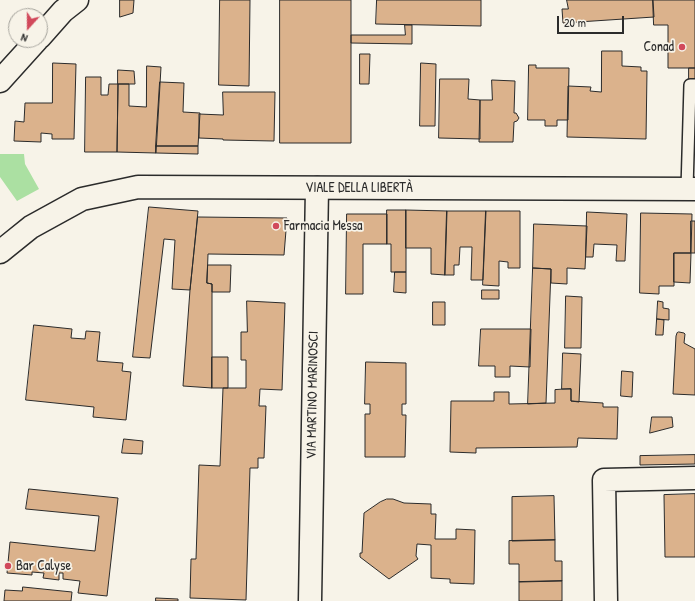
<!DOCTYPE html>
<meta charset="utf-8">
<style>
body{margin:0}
#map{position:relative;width:695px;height:601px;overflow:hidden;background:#f7f3e8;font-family:"Patrick Hand",sans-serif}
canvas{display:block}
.north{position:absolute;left:8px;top:8px;width:40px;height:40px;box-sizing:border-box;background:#f7f3e8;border:1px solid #a5a39c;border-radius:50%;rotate:201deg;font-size:11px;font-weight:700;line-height:16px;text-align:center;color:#2b2b2b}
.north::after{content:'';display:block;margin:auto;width:14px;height:18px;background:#d1495b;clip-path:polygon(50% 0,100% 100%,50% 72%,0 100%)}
.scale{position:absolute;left:557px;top:16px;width:67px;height:18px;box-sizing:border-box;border:2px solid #2b2b2b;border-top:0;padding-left:5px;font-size:12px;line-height:14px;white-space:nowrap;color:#2b2b2b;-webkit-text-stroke:3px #f7f3e8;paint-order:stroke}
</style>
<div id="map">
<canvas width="695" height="601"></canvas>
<div class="north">N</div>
<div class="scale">20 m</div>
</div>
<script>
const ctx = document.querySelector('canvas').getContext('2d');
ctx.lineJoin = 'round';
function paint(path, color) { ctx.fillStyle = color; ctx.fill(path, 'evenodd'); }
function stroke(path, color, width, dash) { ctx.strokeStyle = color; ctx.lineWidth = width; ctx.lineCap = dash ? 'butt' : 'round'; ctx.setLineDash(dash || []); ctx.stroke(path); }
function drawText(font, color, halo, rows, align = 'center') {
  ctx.font = font + ' "Patrick Hand",sans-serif'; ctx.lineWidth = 3.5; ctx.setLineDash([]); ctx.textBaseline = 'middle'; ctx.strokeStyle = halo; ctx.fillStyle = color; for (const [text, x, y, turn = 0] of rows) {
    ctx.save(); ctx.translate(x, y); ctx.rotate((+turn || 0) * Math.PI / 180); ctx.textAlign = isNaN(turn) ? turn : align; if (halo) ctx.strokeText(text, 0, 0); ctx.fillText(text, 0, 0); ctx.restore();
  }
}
paint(new Path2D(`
 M0,154H24L25,164L39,189L17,201L0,177Z`), '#abe0a2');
const building = new Path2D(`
 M120,0H134L133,13L120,17Z
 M220,0H250L249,86L219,85Z
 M280,0H351V143H280Z
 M377,0H481V26L376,24Z
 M567,0H653L654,17L563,23L562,9H568Z
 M653,0H695V68H668V25H654Z
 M405,25H412V44L351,43V35H405Z
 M602,51H622V66L641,67V71H647L646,139L567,137L568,86L591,87L590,91L601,92Z
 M360,54H370L369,84H360Z
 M53,63L76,64L74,139H52V134L41,133V142L14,141L15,121L24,122L25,103H52Z
 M421,63L436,64L435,126H420Z
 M529,65H536V68H569L568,120H557V126H545V120H528Z
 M147,66L161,67L156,153L117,152L118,84H129V106L146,107Z
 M689,68H695V82H689Z
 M118,70L134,71L135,84H118Z
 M86,77H101V95H108L109,84H118L117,152H85Z
 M440,79H469L468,99L480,100V139L439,138Z
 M492,80L515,81L514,113H516L519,118L517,121L514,122L513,142H479L480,100H492Z
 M160,82L184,83L183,112L200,113L198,146H156Z
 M223,92H275L274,141L223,140V139L199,138V114L223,115Z
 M156,146H198V154L156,153Z
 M149,207L198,211L190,290L172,289L175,240L164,239L150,358L133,357Z
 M387,210H406V272H391V244H387Z
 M406,210L447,211L445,275L431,274V248H406Z
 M447,211H486L483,280H471L472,247H460L459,265H454V275H445Z
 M486,211H520V268H508V262L499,261V286L483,285Z
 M587,212L627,214L625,261H616L617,245L594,244L593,257H586Z
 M641,213L692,214L691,253H674V286H659V294L640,293Z
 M347,214H387V244H363V294H346Z
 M198,217L287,218L284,255L208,254L207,283L212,284V388L183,386L190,290Z
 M691,221H695V253H691Z
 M534,224L587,226L585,269L567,268V284L551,283V269L533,268Z
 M674,253H691L690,283L674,282Z
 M208,265H231L230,292H212V284L207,283Z
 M533,268L551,269L546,403L528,404Z
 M395,272H406V293L394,292Z
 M482,290H499V299H482Z
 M566,296L582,297L581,348H565Z
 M247,301L285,303L282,390L260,389L259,406H266L264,458H258V468H250L246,600L190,598L191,559H196L199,465L220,466L223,388H246V360H241V332H247Z
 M658,301L663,302V308L669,309V320L657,319Z
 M433,302H445V325H433Z
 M657,319L664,320L663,335H656Z
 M34,325L72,329L71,338L85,339L86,331L100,332L97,361L123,363L122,371L131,372L126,420L93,417L94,407L26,400Z
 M481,329H531L530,367L510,366V377H495V366H479Z
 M679,332L684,333L685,334L684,343L695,349V395L673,394L676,336L677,333Z
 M563,353L581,354L579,402L571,401V389H562Z
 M212,357H228V388H212Z
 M366,362L406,363V404H402V415H406L405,457H365V414H370V404H365Z
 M622,371L633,372L632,397L621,396Z
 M571,389V401L603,403V407H618L617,439L578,438L577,447L476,448V453L450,452L451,401H494V392H509V404L555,403V390Z
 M652,417H672L673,427L650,433Z
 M124,439L143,441L142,454L122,453Z
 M695,455V464L640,465V456Z
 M29,489L118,498L107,596L78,593L80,581L63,579V573H59V580L43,578L44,573L32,572V575L7,573L10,542L95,551L99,516L26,509Z
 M695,494V557H665L664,495Z
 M554,496L555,540L512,541V497Z
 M387,499H393L404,503L431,504V514H436L435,539H456V529L475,530L474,584L450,583V579L431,578V545L417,544L416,556L418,559L389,579L360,557V553H362L364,513L380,502Z
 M555,540V561H562V581L519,582V564H509V541Z
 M562,581V601H519V582Z
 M23,587L72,592L71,601H4L5,590L22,591Z
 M156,598L178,599V601H156Z`);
paint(building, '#dbb28c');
stroke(building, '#2b2b2b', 1);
const service = new Path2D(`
 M687,189L690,85H695`);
const minor = new Path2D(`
 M310,601L317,188
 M606,601L604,480L695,478`);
const tertiary = new Path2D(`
 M40,37L63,11L77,0
 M0,81L37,40`);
const secondary = new Path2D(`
 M0,252L31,227L82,199L138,187L695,189`);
stroke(service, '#2b2b2b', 14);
stroke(minor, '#2b2b2b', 25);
stroke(tertiary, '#2b2b2b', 25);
stroke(secondary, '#2b2b2b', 25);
stroke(service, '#f7f3e8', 11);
stroke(minor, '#f7f3e8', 22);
stroke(tertiary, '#f7f3e8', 22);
stroke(secondary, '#f7f3e8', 22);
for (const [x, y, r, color] of [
 [682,47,4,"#d1495b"],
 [276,226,4,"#d1495b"],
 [8,566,4,"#d1495b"]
]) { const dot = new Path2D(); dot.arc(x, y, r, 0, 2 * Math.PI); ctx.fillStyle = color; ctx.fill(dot); stroke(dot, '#f7f3e8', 1.5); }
drawText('14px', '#2b2b2b', '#f7f3e8', [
 ["Conad",674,47,"right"],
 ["Farmacia Messa",284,226],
 ["Bar Calyse",16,566]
], 'left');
drawText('14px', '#2b2b2b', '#f7f3e8', [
 ["VIALE DELLA LIBERTÀ",359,188],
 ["VIA MARTINO MARINOSCI",313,395,-89]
]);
</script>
